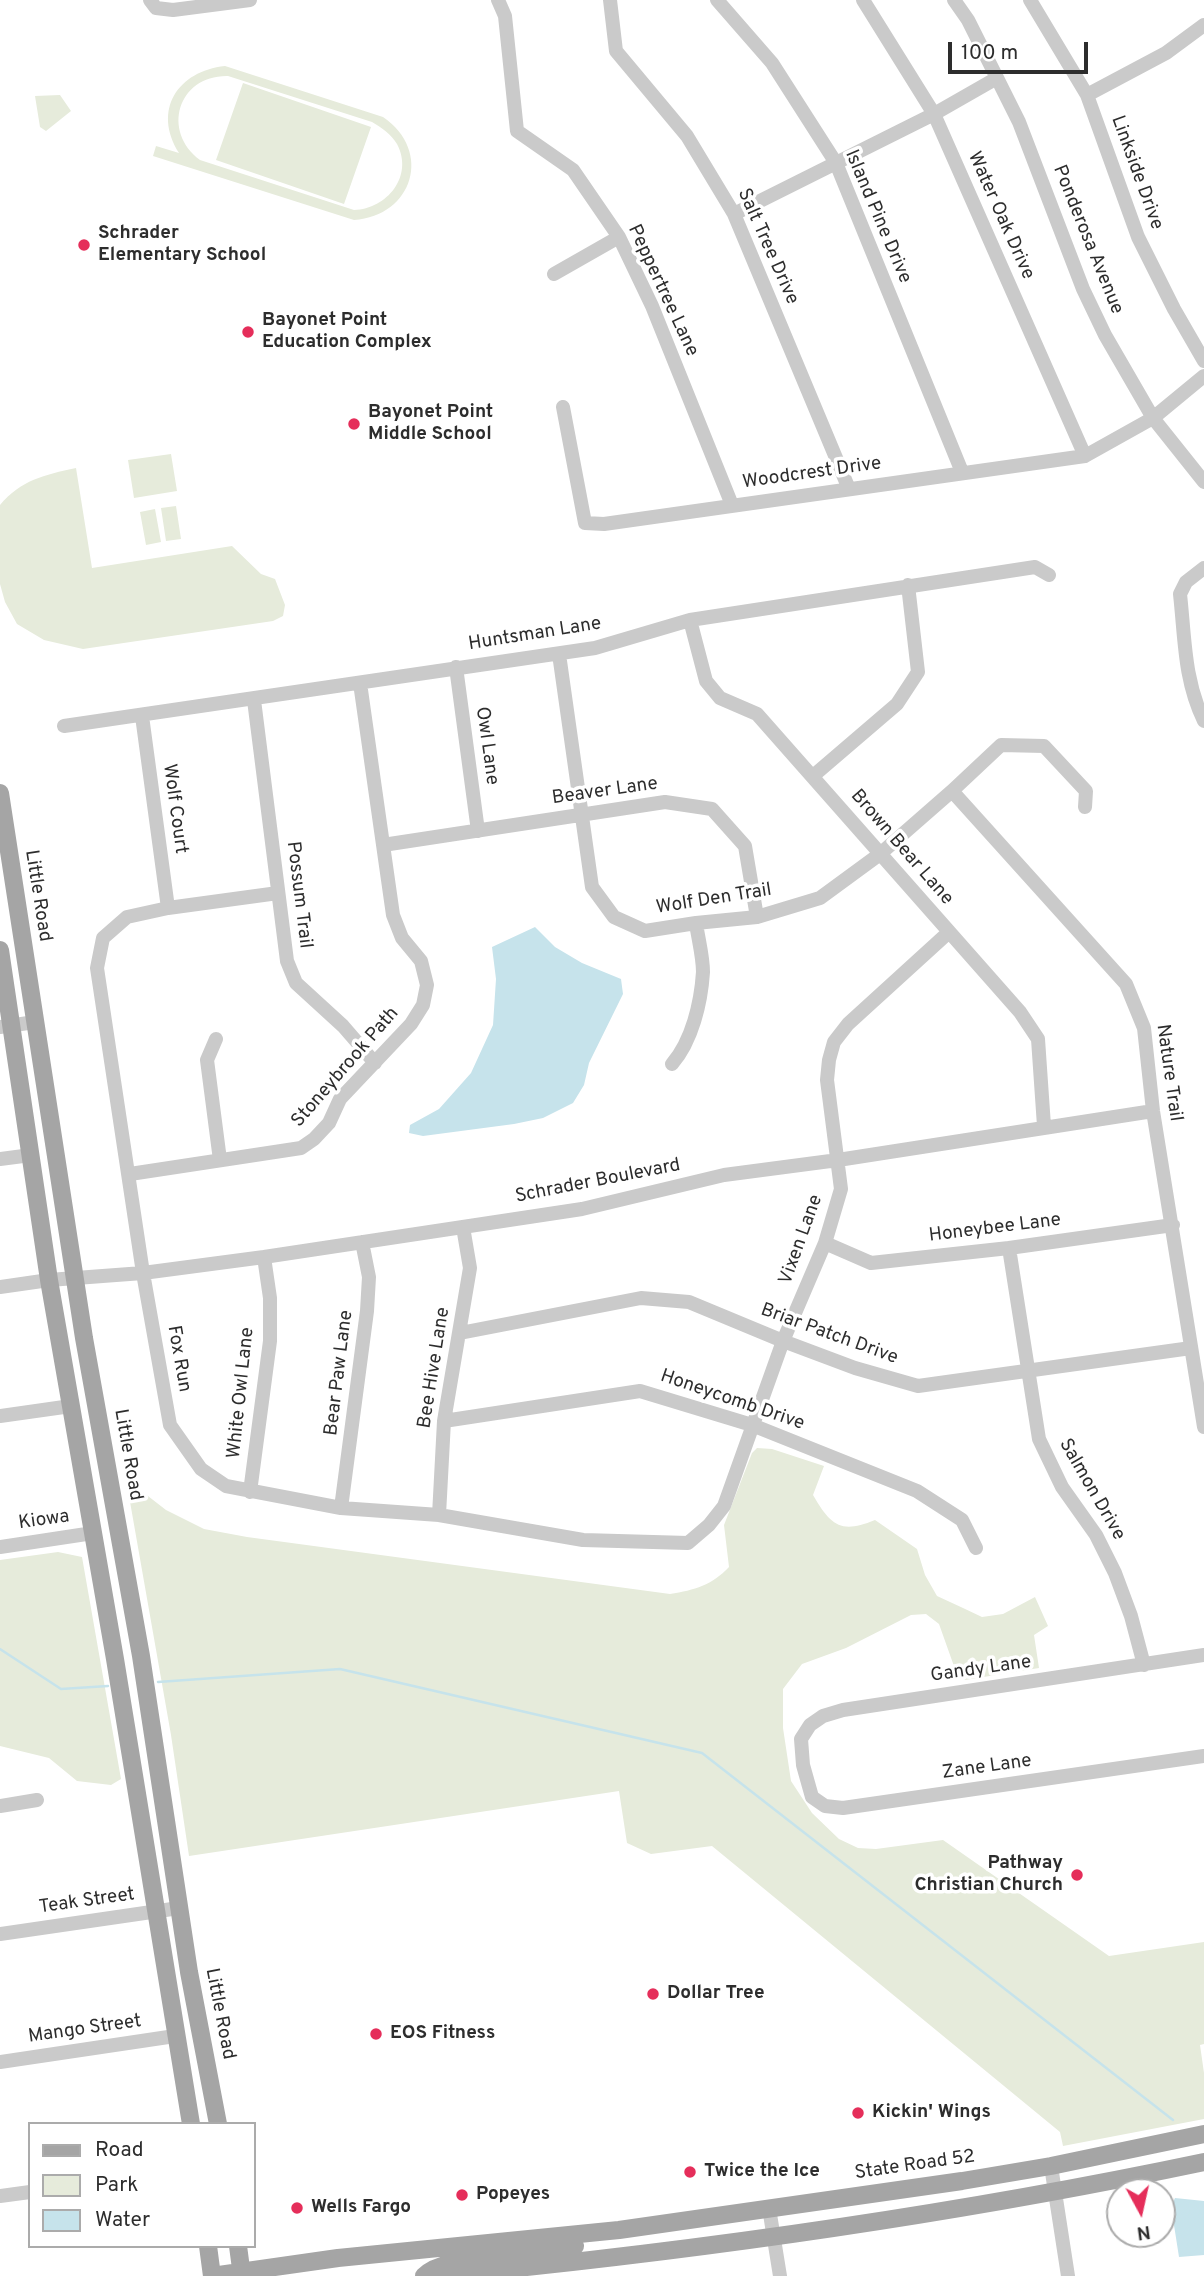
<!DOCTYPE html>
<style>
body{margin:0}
#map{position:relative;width:1204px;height:2276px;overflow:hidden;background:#fff;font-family:Overpass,sans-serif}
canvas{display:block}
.legend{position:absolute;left:28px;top:2122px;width:228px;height:126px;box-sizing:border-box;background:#fff;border:2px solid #ababab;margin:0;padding:9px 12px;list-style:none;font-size:21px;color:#2d2d2d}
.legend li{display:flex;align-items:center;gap:14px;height:35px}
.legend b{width:35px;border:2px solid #ababab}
.north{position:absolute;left:1106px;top:2178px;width:70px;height:70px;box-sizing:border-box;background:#fff;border:2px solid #ababab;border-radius:50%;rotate:172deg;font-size:19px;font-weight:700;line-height:28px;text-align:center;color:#2d2d2d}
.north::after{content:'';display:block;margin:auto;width:24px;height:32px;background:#e52e5a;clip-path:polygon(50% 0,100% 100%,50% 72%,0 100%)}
.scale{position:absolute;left:948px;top:42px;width:140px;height:32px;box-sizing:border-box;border:4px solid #2d2d2d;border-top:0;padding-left:9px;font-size:21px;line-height:24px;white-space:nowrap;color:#2d2d2d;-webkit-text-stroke:5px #fff;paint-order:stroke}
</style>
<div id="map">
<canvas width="1204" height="2276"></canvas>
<ul class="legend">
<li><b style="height:9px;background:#a5a5a5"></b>Road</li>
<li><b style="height:19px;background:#e6ebdb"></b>Park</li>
<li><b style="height:19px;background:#c6e3eb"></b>Water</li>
</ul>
<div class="north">N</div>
<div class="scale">100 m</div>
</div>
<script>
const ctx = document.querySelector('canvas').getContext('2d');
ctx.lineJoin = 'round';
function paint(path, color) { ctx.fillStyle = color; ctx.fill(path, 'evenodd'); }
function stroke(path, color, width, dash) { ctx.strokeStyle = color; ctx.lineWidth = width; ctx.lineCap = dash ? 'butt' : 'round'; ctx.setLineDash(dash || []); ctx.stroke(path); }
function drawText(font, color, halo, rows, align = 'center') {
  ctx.font = font + ' Overpass,sans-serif'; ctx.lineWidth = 7; ctx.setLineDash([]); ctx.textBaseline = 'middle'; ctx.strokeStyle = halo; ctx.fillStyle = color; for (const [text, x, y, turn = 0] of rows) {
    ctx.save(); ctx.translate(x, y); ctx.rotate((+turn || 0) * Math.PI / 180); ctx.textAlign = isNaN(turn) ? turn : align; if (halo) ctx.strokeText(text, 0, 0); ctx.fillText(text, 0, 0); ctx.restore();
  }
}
paint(new Path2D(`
 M225,66L383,117C433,151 413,216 354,220L153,156L156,146L179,153C152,110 178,71 225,66ZM228,76L372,122C382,128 391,134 397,144C414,176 387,209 354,210L200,160C161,131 178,75 228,76Z
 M243,83L371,127L344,204L216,160Z
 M60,95L71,111L46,131L40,127L35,96Z
 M171,454L177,491L134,498L128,460Z
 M76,468L92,568L232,546L261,574L275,579L285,605L283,616L273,621L83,649L44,640L17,624L5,602L0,584V505C21,480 44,475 76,468Z
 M176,506L181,539L166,541L161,508Z
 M155,509L161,542L146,545L140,512Z
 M757,1448L772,1449L824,1466L813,1495C831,1526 841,1534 875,1520L917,1549L925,1575L937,1596L963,1608L982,1617L1003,1614L1035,1597L1048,1626L1034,1635L1039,1668L965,1680L955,1669L939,1624L926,1614L911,1615L846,1648L802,1664L783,1689V1728L791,1781L812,1813L839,1839L858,1848L876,1849L943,1840L1109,1956L1204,1942V2044L1200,2045L1204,2073V2119L1063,2146L1060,2132L712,1846L651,1854L627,1843L619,1791L189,1856L171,1735L126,1479L166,1510L204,1529L247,1537L670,1594C695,1590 712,1585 729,1567L724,1525L752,1453Z
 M58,1552L82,1557L121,1779L111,1785L77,1781L49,1758L0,1746V1560Z`), '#e6ebdb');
paint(new Path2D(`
 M535,927L555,947L582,963L621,979L623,994L589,1063L584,1085L573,1103L543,1118L514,1124L423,1136L409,1133L410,1125L439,1109L471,1073L493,1025L496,979L492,947Z
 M1175,2198L1204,2201V2255L1179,2257L1171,2206Z`), '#c6e3eb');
stroke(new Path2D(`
 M0,1649L61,1689L108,1686
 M158,1682L340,1669L702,1753L1173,2120`), '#c6e3eb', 2.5);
stroke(new Path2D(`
 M150,0L156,8L173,10L250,0
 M498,0L505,16L517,131L573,170L619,237L652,306L732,505
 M610,0L616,51L687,136L734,214L849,489
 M717,0L772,63L836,163L962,472
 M863,0L934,114L1085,456
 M954,0L968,20L1019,122L1083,289L1105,335L1153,418L1204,482
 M1030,0L1087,95L1138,237L1174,309L1204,361
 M1087,95L1166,53L1204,25
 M734,214L934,114L997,78
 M554,274L619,237
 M563,407L585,523L604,524L1085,456L1153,418L1204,376
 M1204,568L1186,582L1180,594C1185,639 1184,680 1204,721
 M690,620L706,681L720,698L757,714L1020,1012L1038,1039L1044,1126
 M559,654L592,887L614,917L645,931L696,923L757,917L820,898L880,854L952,791L1001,745L1044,746L1086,791L1085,807
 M456,667L478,831
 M254,700L287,961L296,983L343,1026L375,1063
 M142,716L168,908
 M64,726L595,648L690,620L1035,567L1049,575
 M813,776L897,704L918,672L908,585
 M952,791L1126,984L1144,1028L1153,1111L1204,1427
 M383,845L665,802L712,809L745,846L757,917
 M278,893L168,908L127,917L103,938L97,968L143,1273L170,1425L201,1469L226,1486L341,1508L439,1515L583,1540L688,1543L709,1525L724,1506L783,1341L825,1243L841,1189L827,1080L829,1060L834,1042L848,1024L949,932
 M0,1027L35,1022
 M216,1039L207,1060L220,1160
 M672,1064C692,1041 701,1003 703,972C703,956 698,938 696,923
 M0,1159L31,1155
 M130,1174L301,1148L314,1139L329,1123L340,1099L411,1024L423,1005L427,985L421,961L402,938L393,915L360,683
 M825,1243L871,1263L1009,1248L1173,1225
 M1009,1248L1039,1439L1062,1487L1096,1535L1115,1573L1131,1616L1144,1665
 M0,1287L49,1280L143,1273L264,1257L582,1209L724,1175L838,1160L1153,1111
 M460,1333L641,1298L689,1302L783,1341L855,1368L918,1386L1191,1348
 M0,1416L71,1406
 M444,1421L640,1391L752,1425L917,1491L962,1520L976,1548
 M250,1492L270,1341V1298L264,1257
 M341,1508L367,1311L369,1277L362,1242
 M439,1515L444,1421L470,1268L463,1227
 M0,1547L93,1533
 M1204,1655L843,1710L823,1716L810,1725L801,1739L803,1765L812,1797L825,1806L843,1808L1204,1756
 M0,1806L37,1800
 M0,1934L179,1908
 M0,2062L175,2036
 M1051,2166L1068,2276
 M0,2196L30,2192
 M769,2208L780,2276`), '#cacaca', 14);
stroke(new Path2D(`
 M0,793L84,1338L141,1656L189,1972L218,2124
 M0,950L49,1280L115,1659L191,2124
 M208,2246L212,2276
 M238,2246L242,2276
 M524,2268L526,2258L532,2254L575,2246
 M212,2276L338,2258L619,2230L962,2181L1051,2166L1204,2134
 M424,2276C439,2260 480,2260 503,2257L516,2250L517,2241
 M439,2276C696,2251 952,2215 1204,2162`), '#a5a5a5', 18);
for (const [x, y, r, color] of [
 [84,245,7,"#e52e5a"],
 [248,332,7,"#e52e5a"],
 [354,424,7,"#e52e5a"],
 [1077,1875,7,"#e52e5a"],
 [653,1994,7,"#e52e5a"],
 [376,2034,7,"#e52e5a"],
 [858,2113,7,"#e52e5a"],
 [690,2172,7,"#e52e5a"],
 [462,2195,7,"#e52e5a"],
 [297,2208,7,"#e52e5a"]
]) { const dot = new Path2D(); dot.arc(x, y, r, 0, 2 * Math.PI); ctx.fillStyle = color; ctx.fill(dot); stroke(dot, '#fff', 2.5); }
drawText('19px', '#2d2d2d', '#fff', [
 ["Linkside Drive",1136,173,70],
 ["Water Oak Drive",1000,216,66],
 ["Island Pine Drive",877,217,67],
 ["Ponderosa Avenue",1087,240,68],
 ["Salt Tree Drive",767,247,66],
 ["Peppertree Lane",662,291,65],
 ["Woodcrest Drive",812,474,-8],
 ["Huntsman Lane",535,635,-9],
 ["Owl Lane",486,746,82],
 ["Beaver Lane",605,792,-8],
 ["Wolf Court",174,809,82],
 ["Brown Bear Lane",901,848,49],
 ["Possum Trail",298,895,83],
 ["Little Road",37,896,81],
 ["Wolf Den Trail",714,900,-9],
 ["Stoneybrook Path",346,1068,-49],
 ["Nature Trail",1168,1073,82],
 ["Schrader Boulevard",598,1182,-11],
 ["Honeybee Lane",995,1229,-7],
 ["Vixen Lane",802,1240,-70],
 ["Briar Patch Drive",829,1335,20],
 ["Fox Run",178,1359,80],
 ["Bee Hive Lane",435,1368,-81],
 ["Bear Paw Lane",340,1373,-83],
 ["White Owl Lane",242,1393,-84],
 ["Honeycomb Drive",732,1401,19],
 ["Little Road",127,1455,80],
 ["Salmon Drive",1091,1490,60],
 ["Kiowa",44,1521,-8],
 ["Gandy Lane",981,1670,-8],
 ["Zane Lane",987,1768,-8],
 ["Teak Street",87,1902,-8],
 ["Little Road",219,2014,79],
 ["Mango Street",85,2030,-8],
 ["State Road 52",915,2166,-8]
]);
drawText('bold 19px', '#2d2d2d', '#fff', [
 ["Schrader",98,234],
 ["Elementary School",98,256],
 ["Bayonet Point",262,321],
 ["Education Complex",262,343],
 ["Bayonet Point",368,413],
 ["Middle School",368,435],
 ["Pathway",1063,1864,"right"],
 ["Christian Church",1063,1886,"right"],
 ["Dollar Tree",667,1994],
 ["EOS Fitness",390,2034],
 ["Kickin' Wings",872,2113],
 ["Twice the Ice",704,2172],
 ["Popeyes",476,2195],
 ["Wells Fargo",311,2208]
], 'left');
</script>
